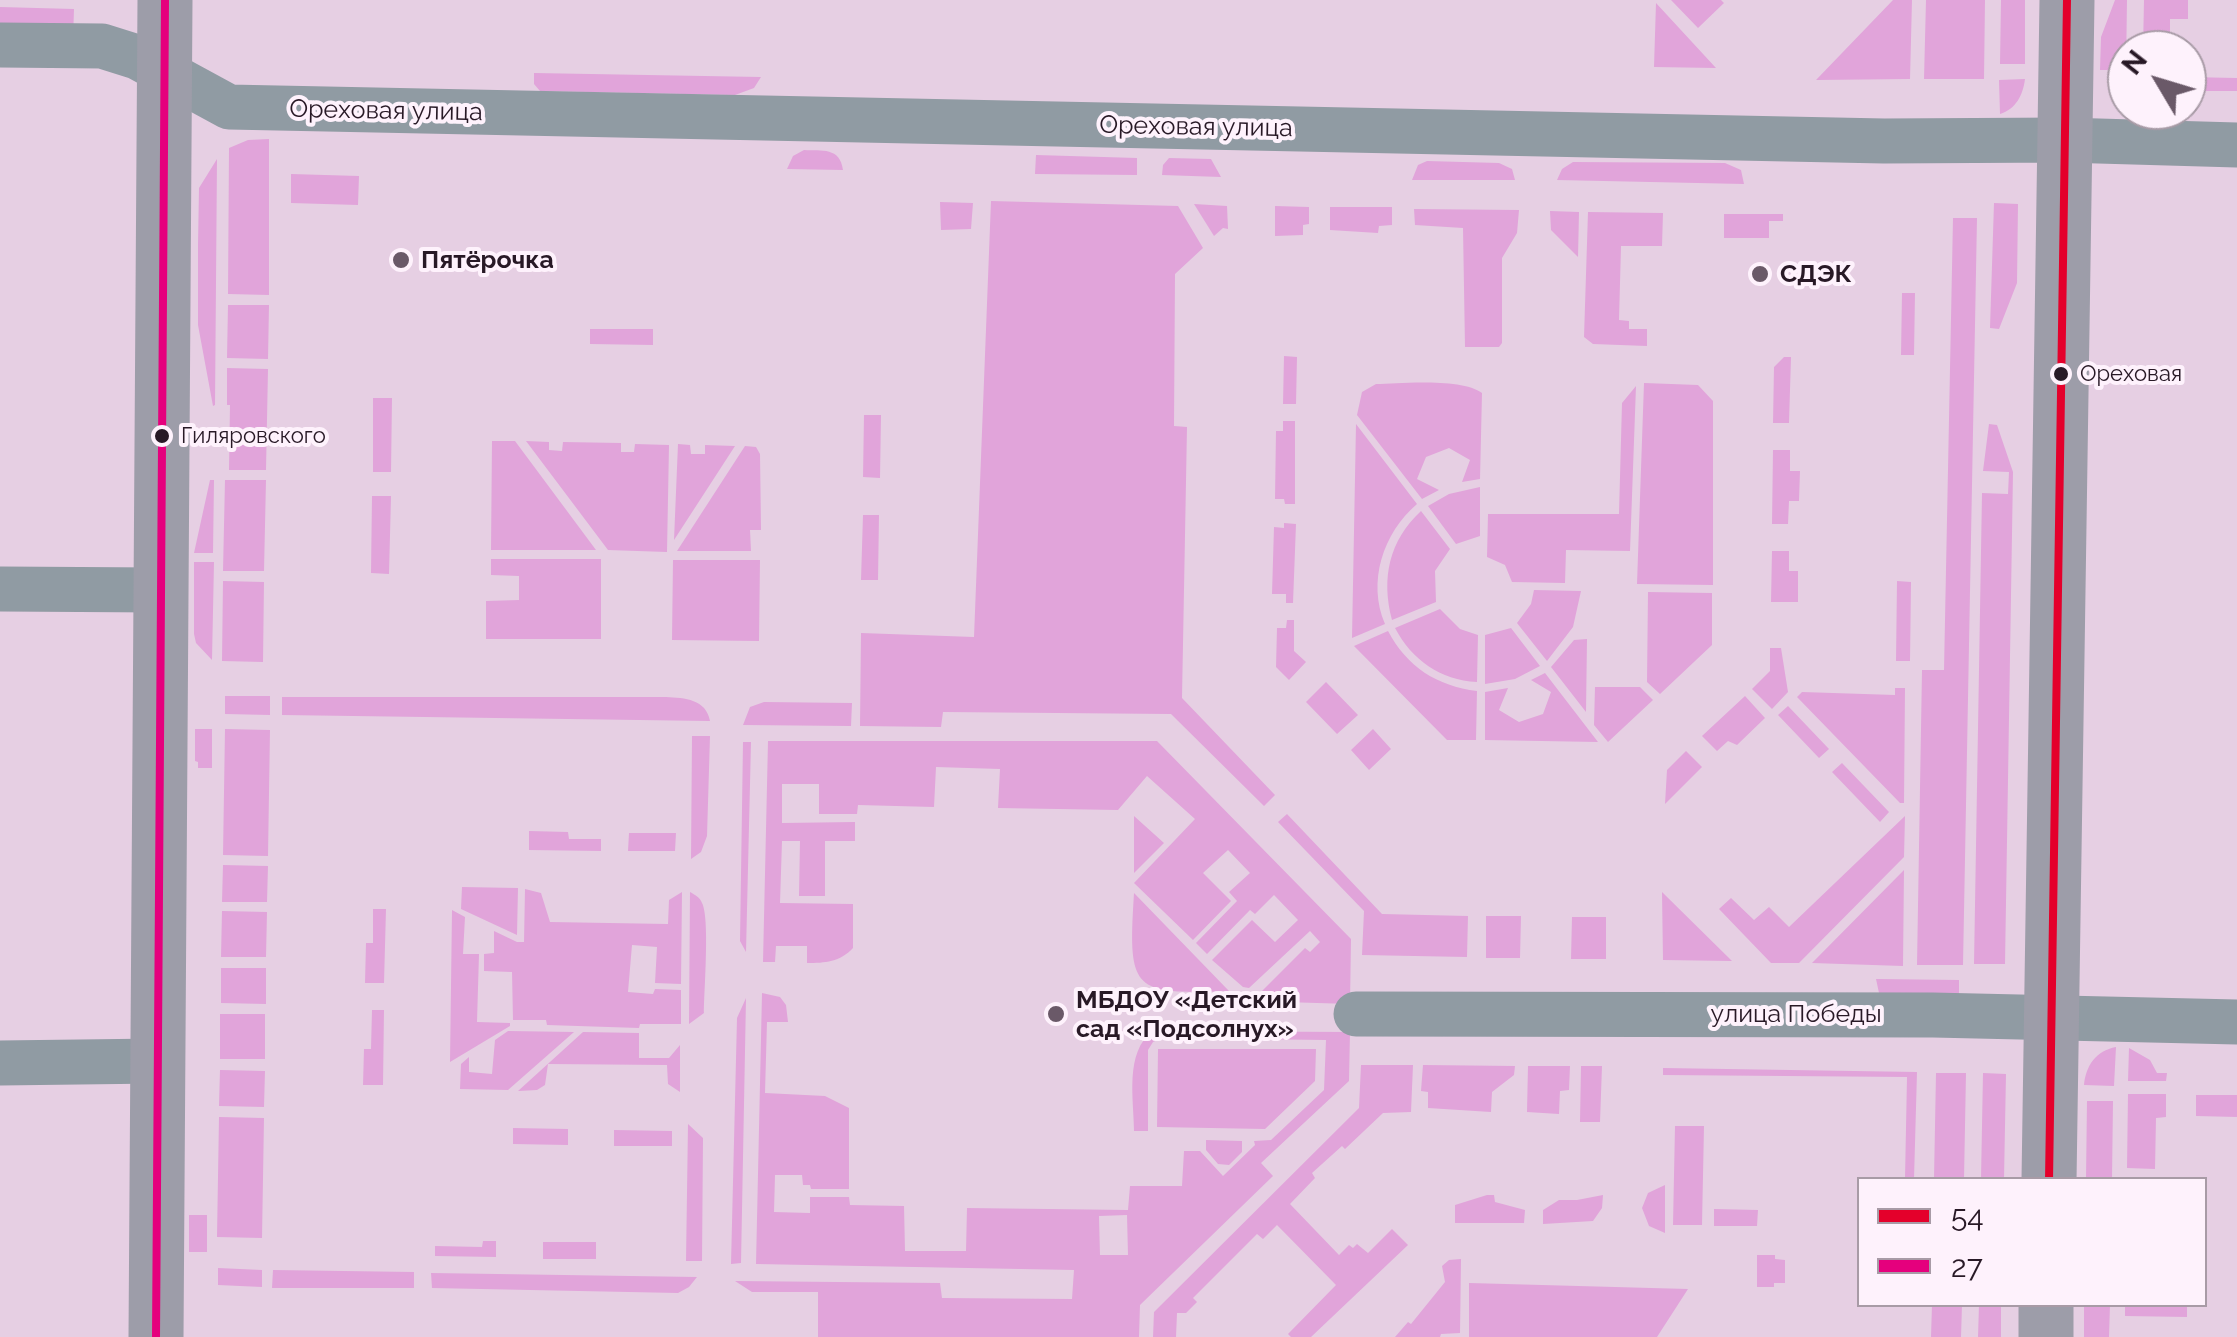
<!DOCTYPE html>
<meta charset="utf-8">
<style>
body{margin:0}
#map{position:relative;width:2237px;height:1337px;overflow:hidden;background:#e6cfe3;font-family:Raleway,sans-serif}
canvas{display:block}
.legend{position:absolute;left:1857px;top:1177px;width:350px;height:130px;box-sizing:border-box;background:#fef2fc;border:2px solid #a89ba6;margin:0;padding:12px 18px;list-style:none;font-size:30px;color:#281926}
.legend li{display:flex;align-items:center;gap:20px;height:50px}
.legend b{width:50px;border:2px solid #a89ba6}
.north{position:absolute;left:2107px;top:30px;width:100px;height:100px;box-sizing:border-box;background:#fef2fc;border:2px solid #a89ba6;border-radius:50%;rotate:308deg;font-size:28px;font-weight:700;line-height:40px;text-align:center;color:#281926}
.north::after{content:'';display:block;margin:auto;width:35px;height:45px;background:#6a5968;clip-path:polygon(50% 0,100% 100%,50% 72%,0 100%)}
</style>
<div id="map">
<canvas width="2237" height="1337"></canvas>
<ul class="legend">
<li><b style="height:12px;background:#e4002b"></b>54</li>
<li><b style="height:12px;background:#e5007d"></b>27</li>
</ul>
<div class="north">N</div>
</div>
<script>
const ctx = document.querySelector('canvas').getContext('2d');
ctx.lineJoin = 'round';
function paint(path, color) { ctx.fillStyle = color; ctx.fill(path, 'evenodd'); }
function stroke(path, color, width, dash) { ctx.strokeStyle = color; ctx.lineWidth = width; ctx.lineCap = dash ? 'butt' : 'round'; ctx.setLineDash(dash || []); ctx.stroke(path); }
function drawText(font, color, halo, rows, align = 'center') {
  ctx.font = font + ' Raleway,sans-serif'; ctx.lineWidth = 8; ctx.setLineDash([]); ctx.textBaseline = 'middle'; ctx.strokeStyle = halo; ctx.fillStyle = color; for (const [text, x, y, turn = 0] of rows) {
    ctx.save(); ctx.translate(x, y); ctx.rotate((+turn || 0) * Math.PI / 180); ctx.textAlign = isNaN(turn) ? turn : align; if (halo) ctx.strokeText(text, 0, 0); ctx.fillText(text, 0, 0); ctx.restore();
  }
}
paint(new Path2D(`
 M1671,0H1721L1724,3L1698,28Z
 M1893,0H1912L1910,79L1816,80Z
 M1926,0H1985L1984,79H1924Z
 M2001,0H2025V64H2000Z
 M2115,0H2127L2126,70H2100L2101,37Z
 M2144,0H2188V19H2170V50H2143Z
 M1656,3L1716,68L1654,67Z
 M0,7L74,9L73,40L0,39Z
 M534,73L761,77L754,88L735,95L540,91L534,84Z
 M2187,77L2237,78V91H2187Z
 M2025,79C2023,95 2016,109 2000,114L1999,80Z
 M269,139V295L228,294L229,148L248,140Z
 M804,150C822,151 840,147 843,170L787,169L793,156Z
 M1036,155L1137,158V175L1035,174Z
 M1169,158L1211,159L1221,177L1162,175L1163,165Z
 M217,159L215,405L213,406L198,325V245L199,188Z
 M1427,161L1499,163L1512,169L1515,180H1412L1418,165Z
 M1573,162L1725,163L1741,170L1744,184L1557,180L1562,169Z
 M291,174L359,176L358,205L291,203Z
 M991,201L1178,206L1203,248L1175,274L1174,426L1187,427L1182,698L1275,795L1264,806L1171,714L943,712L941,727L860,726L861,633L974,637Z
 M940,202L973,203L971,229L941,230Z
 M1994,203L2018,204L2017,283L1999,329L1990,328Z
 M1194,204L1227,206L1228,229L1223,228L1214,236Z
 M1275,206L1309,207V224L1303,225V235L1275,236Z
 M1330,207H1392V225L1379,226L1378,233L1330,230Z
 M1414,209L1519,210L1517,233L1502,258V343L1499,347H1465L1463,228L1415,225Z
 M1550,211L1579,212L1578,257L1551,230Z
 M1588,212L1663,213L1662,246H1621L1619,320L1629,321V329H1647V346L1593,344L1584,337Z
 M1724,214H1783V221H1769V238H1724Z
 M1953,218H1977L1963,965H1917L1922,670H1944Z
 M1902,293H1915L1914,355H1901Z
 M228,305H269L268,359L227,358Z
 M590,329H653V345L590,344Z
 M1284,356L1297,357L1296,404H1283Z
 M1784,357H1791L1789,423H1773L1774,367Z
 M227,368L268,369L266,470H229L230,405H227Z
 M1644,383L1698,385L1713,401V585L1637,584Z
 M1376,384C1401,383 1463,378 1482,393L1480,479L1462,482L1470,460L1449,448L1426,457L1417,479L1439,490L1422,499L1357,415L1362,392Z
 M1636,386L1630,551L1566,550L1565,583L1512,582L1505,565L1487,557L1488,514H1619L1622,403Z
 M373,398H392L391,472H373Z
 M864,415H881L880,478L863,477Z
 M1283,421H1295V504H1285L1284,499H1275L1276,431H1283Z
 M1356,424L1417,504C1383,533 1367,582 1385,624L1352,638Z
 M1989,424L1997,425L2013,472L2005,964H1974L1982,493L2008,494L2009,472L1983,471Z
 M492,441H515L596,550H491Z
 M526,441L549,442V450L562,451L563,442L621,443V452H634L635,444L669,445L667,552L608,550Z
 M678,444L690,445L691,454H705V445L735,446L674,540Z
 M745,446L756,447L760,454L761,530H750L751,551H677Z
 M1773,450H1790V471H1800L1799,501H1789L1788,524H1772Z
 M210,480H214L213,553H194Z
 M225,480H266L264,571H223Z
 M1480,487V536L1456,544L1428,506L1449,494Z
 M372,496H391L389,574L371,573Z
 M1421,511L1450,549L1435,571L1436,602L1392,620C1381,578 1389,541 1421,511Z
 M863,515H879L878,580H861Z
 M1284,523L1296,524L1293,603H1286V594H1272L1274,527L1284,528Z
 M1772,551H1789V571H1798V602H1771Z
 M491,559H601V639H486V601L519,600V576L491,575Z
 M673,560H760L759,641L672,640Z
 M194,562H214L212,660L196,643L194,634Z
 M223,581L264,582L263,662L222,661Z
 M1897,581L1911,582L1910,661H1896Z
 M1534,590L1581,591L1573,627L1547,661L1517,623L1531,604Z
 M1648,592L1712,593V645L1660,694L1647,682Z
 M1440,609L1460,629L1478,635L1477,682C1440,680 1412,660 1395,628Z
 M1287,620H1294V651L1306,662L1289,680L1276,667L1277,628H1286Z
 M1511,628L1540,666L1515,679L1485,684V635Z
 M1388,631C1407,667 1437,686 1477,691L1476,740H1447L1354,646Z
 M1587,639L1586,712L1551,667L1574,640Z
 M1770,648H1781L1788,692L1772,709L1752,689L1770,671Z
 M1545,673L1598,742L1485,740V692L1508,688L1499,710L1519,722L1543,714L1551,692L1531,680Z
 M1326,682L1358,715L1337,734L1306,702Z
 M1595,687H1640L1653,700L1608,742L1594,725Z
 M1895,688H1905L1904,803H1900L1797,697L1802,692L1895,695Z
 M225,696H270V715L225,714Z
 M1745,696L1765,718L1737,745L1728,741L1717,751L1702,736Z
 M282,697H666C685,698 706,699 710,721L282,715Z
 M764,702L852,703L851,726L743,725L750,707Z
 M1788,706L1829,749L1819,758L1778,715Z
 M195,729H212V768H198V762L195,761Z
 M225,729L270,730L268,856L223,855Z
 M1373,729L1391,749L1369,770L1351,750Z
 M692,736H710L707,836L701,852L691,859Z
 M768,741H1157L1351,939L1350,1004L1252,1001L1305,948L1310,952L1320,942L1310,931L1249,988L1243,987L1212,960L1252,920L1275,942L1298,920L1274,895L1255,914L1250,910L1207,954L1196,943L1237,901L1229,892L1250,873L1228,850L1203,873L1231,901L1193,940L1134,883L1195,819L1147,776L1118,810L998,808L1000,769L936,767L934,807L858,805L857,814H819V784H782V823L855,822V841H825V896H799L800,841H782L780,903L853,904V948C840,962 825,963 807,963V946H776L775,962H763Z
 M743,742H751L746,952L740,941Z
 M1686,751L1702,767L1665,804L1667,770Z
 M1842,763L1889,812L1880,822L1832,772Z
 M1287,814L1382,914L1468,916L1467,957L1362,955L1364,911L1278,822Z
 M1134,816L1164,843L1134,873Z
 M1905,816L1904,857L1799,963H1771L1719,909L1731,898L1754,920L1769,907L1789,927Z
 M529,831L568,832L569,839H601V851L529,850Z
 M629,833H676L675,851H628Z
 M223,865L268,866L267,902H222Z
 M1904,870L1903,966L1812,963Z
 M462,887L518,888L517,935L461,909Z
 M525,889L541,893L550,922L668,924L669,900L682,892L681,984L655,983L657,947L632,945L628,992L653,994L655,989L681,990V1024H640L639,1028L547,1025L546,1020H513L512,972L484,971V954L494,953V931L517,942H524Z
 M690,892C695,895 700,897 702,903C710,918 704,992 704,1013L689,1024Z
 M1662,892L1732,961L1663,960Z
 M1134,893L1229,991C1131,995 1128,990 1134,893Z
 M373,909H386L384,983H365L366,943H373Z
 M452,910L465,917L463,954H479L477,1022L510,1023V1026L450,1062Z
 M222,911L267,912L266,957H221Z
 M1486,916H1521L1520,958H1486Z
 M1572,917H1606V959H1571Z
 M221,968H266V1004L221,1003Z
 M1876,979L1959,980V1004L1879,993Z
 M762,993L780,997L786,1005L788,1022H767L765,1093L825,1096L849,1108V1189H811L810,1185H803L802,1175H775L774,1212L810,1213V1197H849L850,1205L904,1206L905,1251H966L967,1208L1128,1210L1130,1186H1182L1184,1151H1200L1223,1176L1255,1145L1254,1141L1271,1140L1324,1090L1326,1040L1162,1038L1153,1042L1148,1050V1131H1134C1134,1100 1124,1052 1153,1031L1350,1032L1349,1081L1261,1163L1273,1176L1140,1305L1139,1337H818V1292H752L735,1281L940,1283L942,1298L1072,1299L1074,1270L756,1264ZM1127,1215L1128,1255H1100L1099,1216Z
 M746,998L741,1263L731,1264L737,1018Z
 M372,1010H384L383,1085H363L364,1049H371Z
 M220,1014H265V1059H220Z
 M508,1031L574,1032L508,1090L460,1089L461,1064L469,1057V1072L492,1074L495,1040Z
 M583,1032L639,1033V1058H669L680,1045V1092L668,1084L667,1065L548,1064L545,1085L537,1090L518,1091Z
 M2116,1047L2114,1086L2084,1085C2086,1065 2096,1051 2116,1047Z
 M2129,1048L2150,1060L2157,1073H2167L2166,1081H2128Z
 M1158,1049H1316L1315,1081L1265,1129L1157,1127Z
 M1361,1065H1413L1411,1112L1383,1113L1345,1149L1342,1146L1312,1173L1315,1178L1290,1204L1339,1255L1349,1245L1353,1248L1357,1244L1368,1253L1392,1229L1408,1245L1311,1337H1291L1288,1334L1336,1285L1277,1225L1263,1239L1257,1234L1193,1298L1197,1302L1186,1313H1177L1176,1337H1153L1154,1312L1359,1108Z
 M1423,1065L1515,1066L1514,1075L1492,1092L1491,1112L1428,1108V1092L1421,1091Z
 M1528,1066H1570L1569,1090L1560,1091L1559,1114L1527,1112Z
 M1581,1066H1602L1600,1122H1580Z
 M1663,1068L1917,1072L1914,1179H1905L1907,1077L1663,1075Z
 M220,1070L265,1071L264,1107L219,1106Z
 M1936,1073H1966L1964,1179H1934Z
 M1983,1073L2006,1074L2004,1179H1981Z
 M2128,1094H2166V1117L2156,1118L2155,1169L2127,1168Z
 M2196,1095H2237V1117L2196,1116Z
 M2087,1101H2113L2112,1179H2086Z
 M219,1117L264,1118L262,1238L217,1237Z
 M688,1124L703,1138L702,1261H686Z
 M1675,1126H1704L1702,1225H1673Z
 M513,1128L568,1129V1145L513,1144Z
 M614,1130L672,1131V1146H614Z
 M1206,1140L1242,1141V1152L1229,1165L1218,1164L1206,1150Z
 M1665,1185V1233L1649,1226L1642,1208L1648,1193Z
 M1487,1195H1494L1495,1202L1525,1210L1524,1223H1455V1205Z
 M1603,1195L1602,1208L1593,1221L1543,1224V1210L1559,1200H1577Z
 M1714,1209L1758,1210L1757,1226H1714Z
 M189,1215H207V1252H189Z
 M483,1241H496V1257L435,1256V1246L482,1247Z
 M543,1242H596V1259H543Z
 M1757,1255H1775V1259L1785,1260V1283H1774V1287H1757Z
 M1461,1259L1460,1333L1441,1334L1440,1337H1395L1408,1322L1411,1324L1445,1282L1442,1266L1449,1260Z
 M218,1268L262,1270V1287L218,1285Z
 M273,1270L414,1272V1288H272Z
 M431,1273L697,1277L689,1287L678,1293L432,1288Z
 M1469,1283L1688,1289L1657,1337H1469Z
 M1932,1305H1962L1961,1337H1931Z
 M1979,1305H2001V1337H1978Z
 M2084,1305H2110L2109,1337H2084Z
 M2125,1305H2187V1317L2125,1316Z`), '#e1a4da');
stroke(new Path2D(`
 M0,45L102,46L137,57L229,107L1884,141L2064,140L2237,145
 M0,589L159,590
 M1356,1014L1933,1015L2237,1022
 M0,1063L158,1061`), '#909ba3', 45);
stroke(new Path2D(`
 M2049,1180L2067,0
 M156,1337L165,0
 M2046,1337V1304`), '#9d9da9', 55);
stroke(new Path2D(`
 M2049,1180L2067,0`), '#e4002b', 8);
stroke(new Path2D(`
 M156,1337L165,0`), '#e5007d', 8);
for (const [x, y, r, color] of [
 [401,260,10,"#6a5968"],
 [1760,274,10,"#6a5968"],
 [2061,374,9,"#281926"],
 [162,436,9,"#281926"],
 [1056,1014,10,"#6a5968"]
]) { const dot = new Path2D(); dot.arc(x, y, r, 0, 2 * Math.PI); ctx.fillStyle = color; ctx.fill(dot); stroke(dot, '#fef2fc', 4); }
drawText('22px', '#281926', '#fef2fc', [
 ["Ореховая",2080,374],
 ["Гиляровского",181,436]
], 'left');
drawText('25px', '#281926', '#fef2fc', [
 ["Ореховая улица",386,111,1],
 ["Ореховая улица",1196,127,1],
 ["улица Победы",1796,1014]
]);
drawText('bold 25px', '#281926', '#fef2fc', [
 ["Пятёрочка",421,260],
 ["СДЭК",1780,274],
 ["МБДОУ «Детский",1076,1000],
 ["сад «Подсолнух»",1076,1029]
], 'left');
</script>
